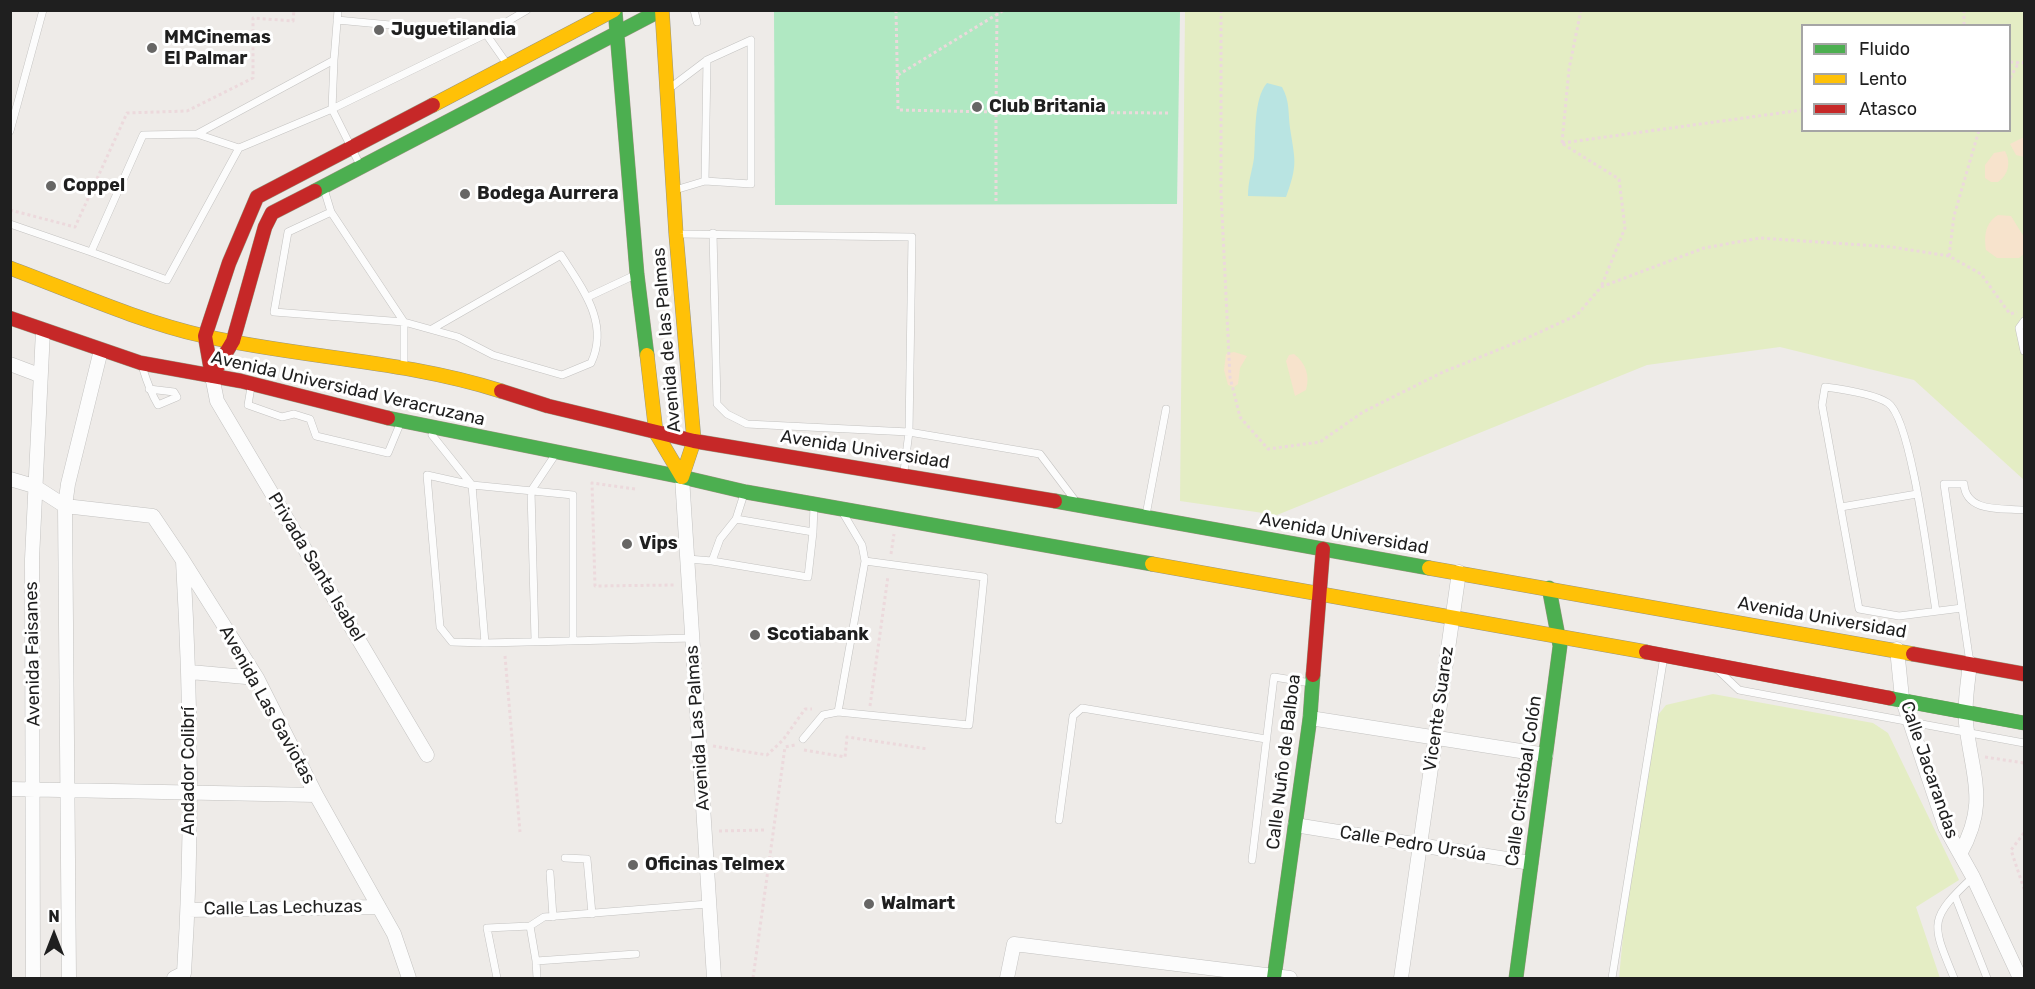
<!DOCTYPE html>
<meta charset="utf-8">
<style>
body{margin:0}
#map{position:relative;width:2035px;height:989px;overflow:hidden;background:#eeebe8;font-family:Rubik,sans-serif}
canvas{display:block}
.frame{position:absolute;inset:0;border:12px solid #1f1f1f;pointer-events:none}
.legend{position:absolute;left:1801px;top:24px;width:210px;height:108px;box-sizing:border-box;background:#fff;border:2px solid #a5a5a5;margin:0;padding:8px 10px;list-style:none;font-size:18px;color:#1f1f1f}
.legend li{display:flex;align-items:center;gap:12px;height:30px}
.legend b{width:30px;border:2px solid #a5a5a5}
.north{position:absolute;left:24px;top:905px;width:60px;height:60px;-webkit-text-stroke:4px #fff;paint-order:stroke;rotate:0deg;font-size:16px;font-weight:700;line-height:24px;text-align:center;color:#1f1f1f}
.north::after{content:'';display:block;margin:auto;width:21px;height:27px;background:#1f1f1f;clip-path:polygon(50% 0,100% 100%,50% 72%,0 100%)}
</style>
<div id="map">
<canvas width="2035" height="989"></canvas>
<div class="frame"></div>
<ul class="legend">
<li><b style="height:8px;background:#4caf50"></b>Fluido</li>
<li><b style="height:8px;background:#ffc107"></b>Lento</li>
<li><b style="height:8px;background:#c62828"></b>Atasco</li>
</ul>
<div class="north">N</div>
</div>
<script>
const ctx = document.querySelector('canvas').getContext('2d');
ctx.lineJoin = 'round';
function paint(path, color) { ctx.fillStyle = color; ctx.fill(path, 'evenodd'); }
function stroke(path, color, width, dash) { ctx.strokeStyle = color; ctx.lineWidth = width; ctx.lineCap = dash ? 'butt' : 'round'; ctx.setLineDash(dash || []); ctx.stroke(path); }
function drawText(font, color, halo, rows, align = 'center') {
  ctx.font = font + ' Rubik,sans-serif'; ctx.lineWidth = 6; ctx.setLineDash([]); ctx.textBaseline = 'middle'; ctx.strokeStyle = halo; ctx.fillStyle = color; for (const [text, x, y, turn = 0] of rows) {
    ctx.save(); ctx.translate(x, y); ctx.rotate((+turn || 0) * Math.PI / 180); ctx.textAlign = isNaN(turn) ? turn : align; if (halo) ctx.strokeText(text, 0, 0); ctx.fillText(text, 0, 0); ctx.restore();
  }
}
paint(new Path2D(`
 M1185,11H2024V480L1914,380L1780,347L1647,365L1277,515L1180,501ZM1802,26H2010V130H1802Z
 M1713,694L1873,723L1888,733L1959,880L1916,907L1940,978H1619L1629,872L1658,715L1666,705Z`), '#e4edc4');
paint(new Path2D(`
 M2024,137V157L2016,155L2010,144Z
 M2005,151C2011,161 2009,175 1998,182H1991L1985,178V165L1994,153Z
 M1998,215L2011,216L2024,237V254L2019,258H1997L1986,250C1984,236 1985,223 1998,215Z
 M1234,352L1247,356L1240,368L1238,384L1234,387L1228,385L1224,370L1226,354Z
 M1294,354C1306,363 1310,376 1306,390L1295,396L1286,361L1289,355Z`), '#f7e3cc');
paint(new Path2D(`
 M774,11H1180L1177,204L775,205Z`), '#b0e8c2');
paint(new Path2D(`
 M1267,83L1282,87C1290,101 1288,113 1290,128C1295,161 1298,164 1286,197L1248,196C1248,181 1252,172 1254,158C1256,137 1253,99 1267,83Z`), '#b9e4e2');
const lane = new Path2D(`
 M694,10L697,22
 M337,20L486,34L507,64
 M334,60L332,109L360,165
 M670,88L707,60L751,40V184L705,181L707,60
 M10,131L43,10
 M197,134L334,60L338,10
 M239,148L197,134L143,135L91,252L167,280L239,148L332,109L486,34L527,10
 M324,189L331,212
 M675,190L705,181
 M10,224L91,252
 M678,234L912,237L909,432L747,424L727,414L717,404L713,233
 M588,297L635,275
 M2024,321L2019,328L2024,351
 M404,364V322L274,312L288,232L331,212L404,322L458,337L493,355L562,375L591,363C610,323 582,288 561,255L432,329
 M143,369C147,382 151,393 158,405L177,397L174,392L149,389
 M251,387L248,405L282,417L294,414L310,419L316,436L388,453L400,424
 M432,435L472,485L485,643
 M904,471L909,432L1040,454L1074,499
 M1841,507L1917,494
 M843,513L862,545L865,561L838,712L969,725L984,577L865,561
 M1146,515L1166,409
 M736,519L744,494
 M813,532L814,505
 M688,559L712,561L720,539L736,519L813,532L808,577L712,561
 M1936,611C1930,576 1912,419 1888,403C1874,394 1841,389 1825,387L1822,405L1859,609L1899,616L1962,608
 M535,640L531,491L555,455
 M573,640V495L472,485L427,475L440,627L452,642L485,643L693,638
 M1970,663L1944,484H1964C1966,513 2002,508 2024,510
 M1718,670L1739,690L2024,743
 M803,739L823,715L838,712
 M1059,820L1073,716L1082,708L1266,739
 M565,858L587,859L592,914
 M1252,860L1274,677L1311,683
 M550,873L553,917
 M1955,896L1987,978
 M530,926L536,961L636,954
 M536,961L537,978
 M497,978L487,928L530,926L544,917L708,904
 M1612,978L1664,656
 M1954,978C1932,924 1927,920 1973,877`);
const street = new Path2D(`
 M10,364L39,375
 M212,376L217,401L427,755
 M682,477L714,978
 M10,479L34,486L65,506L153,516L182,559L257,678L316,795L394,934L409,978
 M1897,649L1902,698L1945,827L1973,877L2020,978
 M190,672L257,678
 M1310,718L1546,755
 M10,789L316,795
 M1295,825L1531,863
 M1960,854C1989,802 1972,777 1966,723C1964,703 1968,683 1970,663
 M188,910L379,907
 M33,978L32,559L43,330
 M69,978L65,506L68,484L101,350
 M174,978L184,973C193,836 191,698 183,561
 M1007,978L1014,944L1290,978
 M1401,978L1459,572`);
const fast = new Path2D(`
 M615,10L637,274L647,355
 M315,191L661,10
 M388,418L682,477
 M682,477L746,492L1152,564
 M1055,501L1429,568
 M1889,698L2024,723
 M1274,978L1310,718L1313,675
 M1516,978L1560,646L1549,588`);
const slow = new Path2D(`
 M662,10L676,234L694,441L682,477
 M433,105L614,10
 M10,268C74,292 138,321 204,336C302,358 404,360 501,391
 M647,355L656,433L682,477
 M1152,564L1646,652
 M1429,568L1913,654`);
const jam = new Path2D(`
 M10,318L141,363L241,381L388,418
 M212,376L233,341L265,227L272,213L315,191
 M212,376L205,336L229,263L257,197L433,105
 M501,391L548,406L694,441
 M694,441L1055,501
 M1646,652L1889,698
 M1913,654L2024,674
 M1313,675L1323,549`);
stroke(lane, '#c3c2c0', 8);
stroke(street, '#c3c2c0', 15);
stroke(fast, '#99957f', 15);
stroke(slow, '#99957f', 15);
stroke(jam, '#99957f', 15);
stroke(new Path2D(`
 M896,10L898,110L996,112L997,10
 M1221,10V193L1230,377L1240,417L1268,449L1320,442L1363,412L1443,372L1525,339L1577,315L1601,287L1704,248L1760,238L1892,247L1949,256L1981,274L2010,314L2017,312
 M1964,10V26
 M2010,62L2024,63
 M898,75L1004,10
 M2010,78L2019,62
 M1562,143L1802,110
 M1562,143L1569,69L1581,10
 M1563,144L1619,179L1625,228L1601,287
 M996,201V112L1170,113
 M10,210L75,227L127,113L187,111L253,78V18L293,21L294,10
 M1949,256L1954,216L1979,130
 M635,489L592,483L595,586L676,585
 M891,554L894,534
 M505,656L520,832
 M870,706L888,576
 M713,746L767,755L783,740L805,709H812
 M804,750L845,757L847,737L928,749
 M1985,757L2024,763
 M719,831L766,830
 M2024,833L2011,850L2024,889
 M753,978L785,747L795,745`), '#ecd9dc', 3, [3, 3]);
stroke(lane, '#fcfcfc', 7);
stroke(street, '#fcfcfc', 14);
stroke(fast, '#4caf50', 14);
stroke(slow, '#ffc107', 14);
stroke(jam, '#c62828', 14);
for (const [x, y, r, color] of [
 [379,30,6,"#676665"],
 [152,48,6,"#676665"],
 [977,107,6,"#676665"],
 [51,186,6,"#676665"],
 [465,194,6,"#676665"],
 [627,544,6,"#676665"],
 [755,635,6,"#676665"],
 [633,865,6,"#676665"],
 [869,904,6,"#676665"]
]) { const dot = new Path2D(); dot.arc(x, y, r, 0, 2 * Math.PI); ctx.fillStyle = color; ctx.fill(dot); stroke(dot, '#fff', 2); }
drawText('bold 18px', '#1f1f1f', '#fff', [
 ["Juguetilandia",391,30],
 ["MMCinemas",164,38],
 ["El Palmar",164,59],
 ["Club Britania",989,107],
 ["Coppel",63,186],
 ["Bodega Aurrera",477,194],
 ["Vips",639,544],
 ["Scotiabank",767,635],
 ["Oficinas Telmex",645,865],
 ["Walmart",881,904]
], 'left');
drawText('18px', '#1f1f1f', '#fff', [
 ["Avenida de las Palmas",667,340,-95],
 ["Avenida Universidad Veracruzana",348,389,13],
 ["Avenida Universidad",865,450,9],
 ["Avenida Universidad",1344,534,10],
 ["Privada Santa Isabel",316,567,59],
 ["Avenida Universidad",1822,618,10],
 ["Avenida Faisanes",33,654,-91],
 ["Avenida Las Gaviotas",267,705,61],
 ["Vicente Suarez",1439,709,-82],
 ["Avenida Las Palmas",698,728,-94],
 ["Calle Nuño de Balboa",1284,762,-83],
 ["Calle Jacarandas",1929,770,71],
 ["Andador Colibrí",189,771,-90],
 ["Calle Cristóbal Colón",1524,781,-82],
 ["Calle Pedro Ursúa",1413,844,9],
 ["Calle Las Lechuzas",283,908,-1]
]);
</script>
